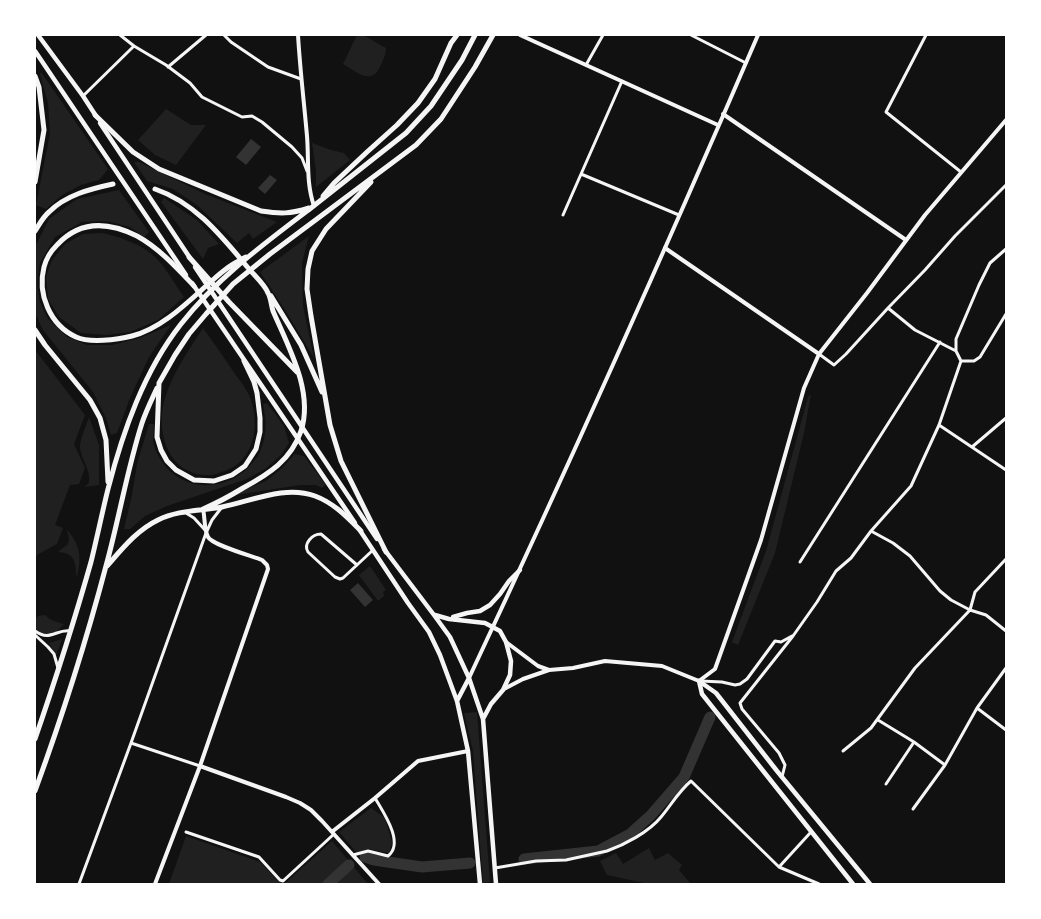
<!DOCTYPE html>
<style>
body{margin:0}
#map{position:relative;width:1041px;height:919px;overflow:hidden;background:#111;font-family:"Roboto Condensed",sans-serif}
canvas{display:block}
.frame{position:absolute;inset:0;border:36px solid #fff;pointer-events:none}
</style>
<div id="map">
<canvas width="1041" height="919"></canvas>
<div class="frame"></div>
</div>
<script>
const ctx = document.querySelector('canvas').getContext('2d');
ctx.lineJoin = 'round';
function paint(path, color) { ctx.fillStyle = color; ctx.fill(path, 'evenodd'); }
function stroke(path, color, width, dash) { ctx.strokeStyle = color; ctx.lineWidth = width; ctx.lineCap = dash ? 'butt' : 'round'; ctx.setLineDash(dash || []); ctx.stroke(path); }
paint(new Path2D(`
 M357,35H363L386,48C386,55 383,60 380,67C371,86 355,71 343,64Z
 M41,72L108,169L99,180L81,185L62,195L46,209L36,205L50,133L48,103L40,75Z
 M166,109L191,125H206L176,165L155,155L138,140Z
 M312,143L331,150L344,153L350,160L316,187V171Z
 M134,162H139L205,194L277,222L253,239L249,233L237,243L197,205L173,189L147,181Z
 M119,190L149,232L144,237L130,227L107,221L82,222L55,237L40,263L37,283L40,302L48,319L67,337L87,345H112L140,338L171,325L149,357L130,398L117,433L111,435L106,418L93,392L43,330L35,313V247L49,219L77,199Z
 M164,198L197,220L219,244L208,248L203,259L161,202Z
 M103,233C122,238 142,244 156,258C166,268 176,286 184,297L158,320L130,332L106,335L81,333L59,317L48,299L46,277L52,260L65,244L83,234Z
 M309,236L302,263L303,306L314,358L285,310L260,272Z
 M203,328C214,343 225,359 235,374C241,382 248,391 251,400C260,426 254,461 225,471C220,472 215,475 211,475C168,477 155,432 165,398C173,372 189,350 203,328Z
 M35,350L85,415L74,444L85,468L79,484L70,485L55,525L63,528L57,544L37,555L35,559Z
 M811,394L804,433L775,553L738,645L732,642L766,551L808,397Z
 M267,403L284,426L289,443L281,455L265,469L247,479L167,506L145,516L130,529H124L132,495L137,464L149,424H154C154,429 153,435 153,440C154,450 160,459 166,467C188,492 225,490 248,468C251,464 255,460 258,456C267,438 267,423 263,404Z
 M89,417L99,445V485L84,487L89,483C91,470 82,461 80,448C79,441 87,424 89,417Z
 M295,454L304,456L326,485L322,488L316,485H300L229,496L266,481L282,468Z
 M67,530C80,544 82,557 77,576L76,575C76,561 74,553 58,552L68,544L69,539Z
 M370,566L386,590L383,592L384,596L378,601L359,575Z
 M45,615C51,621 57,622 64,624C55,634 47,640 35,630V619L38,616Z
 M62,639L56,656L49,643Z
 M477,712L490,882L483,883L473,751L464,713Z
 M371,808L385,818L392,843L389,853L368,849L357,853L339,832Z
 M186,836L260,862L281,884H169Z
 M332,841L368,884H284Z
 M649,848L655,860L668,853L682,865L679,870L690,883L649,884L607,875L600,861L616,853L623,864Z`), '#202020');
paint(new Path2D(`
 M251,139L261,147L246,165L236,157Z
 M270,175L277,180L265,194L258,188Z
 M358,583L373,600L365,607L350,590Z`), '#333');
stroke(new Path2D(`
 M365,857L374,860L422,867L470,863
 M524,859L598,851L630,834L651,815L684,777L710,717
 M328,884L349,865`), '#333', 11);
stroke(new Path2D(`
 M120,35L134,46
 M224,35L231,42L268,67L301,79
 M691,35L746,63
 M926,35L886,112L961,172
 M586,65L603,35
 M168,67L206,35
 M83,96L134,46L166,65L190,83L202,97L242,117L252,116L262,122L292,147L302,158L307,171
 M581,174L679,215
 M563,215L622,81
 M888,308L915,330L956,351
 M819,354L834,365L846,354L888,308L925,270L955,236L1006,185
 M961,361H974L980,357L1006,314
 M939,425L1006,470
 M972,447L1006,418
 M186,513L194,518L205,530
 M871,531L893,543L910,556L940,591L951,600L970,610L986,615L1006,631
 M800,562L940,342
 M357,565L321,534C312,534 303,544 308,552L335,577L340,579L343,578L373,550
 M35,631C50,642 56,629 70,631
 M35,635L48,647L54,654L58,668
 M701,681L722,682L735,685L740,684L747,679L775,641L781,642L792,636
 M977,708L1006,730
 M878,720L914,742L945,765
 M131,743L200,766
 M843,751L871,728L915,668L970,610L975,592L1006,559
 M782,777L785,765L779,753L742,709L740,703L793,636L817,602L836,571L851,558L871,531L911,486L939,425L961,361L956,351V339L979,285L990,263L1006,249
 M886,784L914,742
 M913,809L945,765L977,708L1006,668
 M186,832L259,857L280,880L283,881L334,834
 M353,855L368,851L388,856C405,843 383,812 375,798
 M779,867L811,832
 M495,868L536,861L566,860L607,851C624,845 649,832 661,817C671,805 679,791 691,781L779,867L819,884
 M79,884L131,743L206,533L212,520L222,507`), '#f5f5f5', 3);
stroke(new Path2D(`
 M520,35L718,125
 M723,114L906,240
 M665,248L819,354
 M506,642L538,666L549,670
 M504,689L523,679L549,670L573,668L605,661L662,666L699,681L715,669L761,540L804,388L819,354L867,293L925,215L1006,120
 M200,766L286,797L300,803L311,810L322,821L379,884
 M333,831L375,798L418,761L468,751
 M155,884L200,766L268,569L267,565L262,560C252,556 212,545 208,537C204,530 205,517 203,509`), '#f5f5f5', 4);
stroke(new Path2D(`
 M298,35C300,69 304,102 307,136C309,160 306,183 314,206
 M469,678C569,465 665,251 758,35`), '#f5f5f5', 4);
stroke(new Path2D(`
 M38,35L83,96L96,116
 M35,51L186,275
 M100,123L190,258
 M195,267L377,539
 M192,283L355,523
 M359,529L408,603L429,632L440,655L457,701L468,751L480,884
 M384,549L434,615L450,637L469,678L483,719L496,884
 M435,615L449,619L485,623L500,631L506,642L511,661L510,675L503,690L491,704L483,719
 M453,617L467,613L480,611L490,605L500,594L509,581L520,570
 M699,681L716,693L777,771L870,884
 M699,681L702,694L853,884
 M457,701L469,678`), '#f5f5f5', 4.5);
stroke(new Path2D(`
 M35,76L39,87L44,130L35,182
 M95,115L133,152L159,169L261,211C281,214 290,214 309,208
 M371,182L326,229L312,251L308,269L307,289L311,316L330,425L341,461L386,552
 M155,189C196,203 222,237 249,269C255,276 265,285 268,293C271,298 271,305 273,311C288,346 314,392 301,431C291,460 269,474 243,488C230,496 217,503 203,509
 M323,196L334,183L367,152L397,125L418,103L435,79L451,43L457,35
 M35,231C39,225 43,217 49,212C66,195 90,189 113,184
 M189,257L229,302L297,372
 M194,286C177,268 159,248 137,236C109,222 80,220 57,245C51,251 46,259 44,267C37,294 50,325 76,337C89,343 117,340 132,336C160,329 185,305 206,286C213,280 219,274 226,269C232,264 239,261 246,257
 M271,296L301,345L322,392
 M35,330L45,345L90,400L100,418L106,440L108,482
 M244,361L254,382L257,393L260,418V432L256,449L245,466L232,475L214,481L194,480L176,470L167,461L161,450L157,437L159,383L175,355L189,334L206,314L233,284L270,254L416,145L441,119L475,67L493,35
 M107,566C122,549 137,530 158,520C178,510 200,511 222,507C252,501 285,485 315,496C334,503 347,517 361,531
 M35,739C55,681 74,622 91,562C97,538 102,513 108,489C123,431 144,371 181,324C217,278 265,243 311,208C343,183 374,158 406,133L431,106L462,60L475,35
 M35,791C62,717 86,642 106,566C119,519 127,470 142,423C146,411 152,399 157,388`), '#f5f5f5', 5);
</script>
